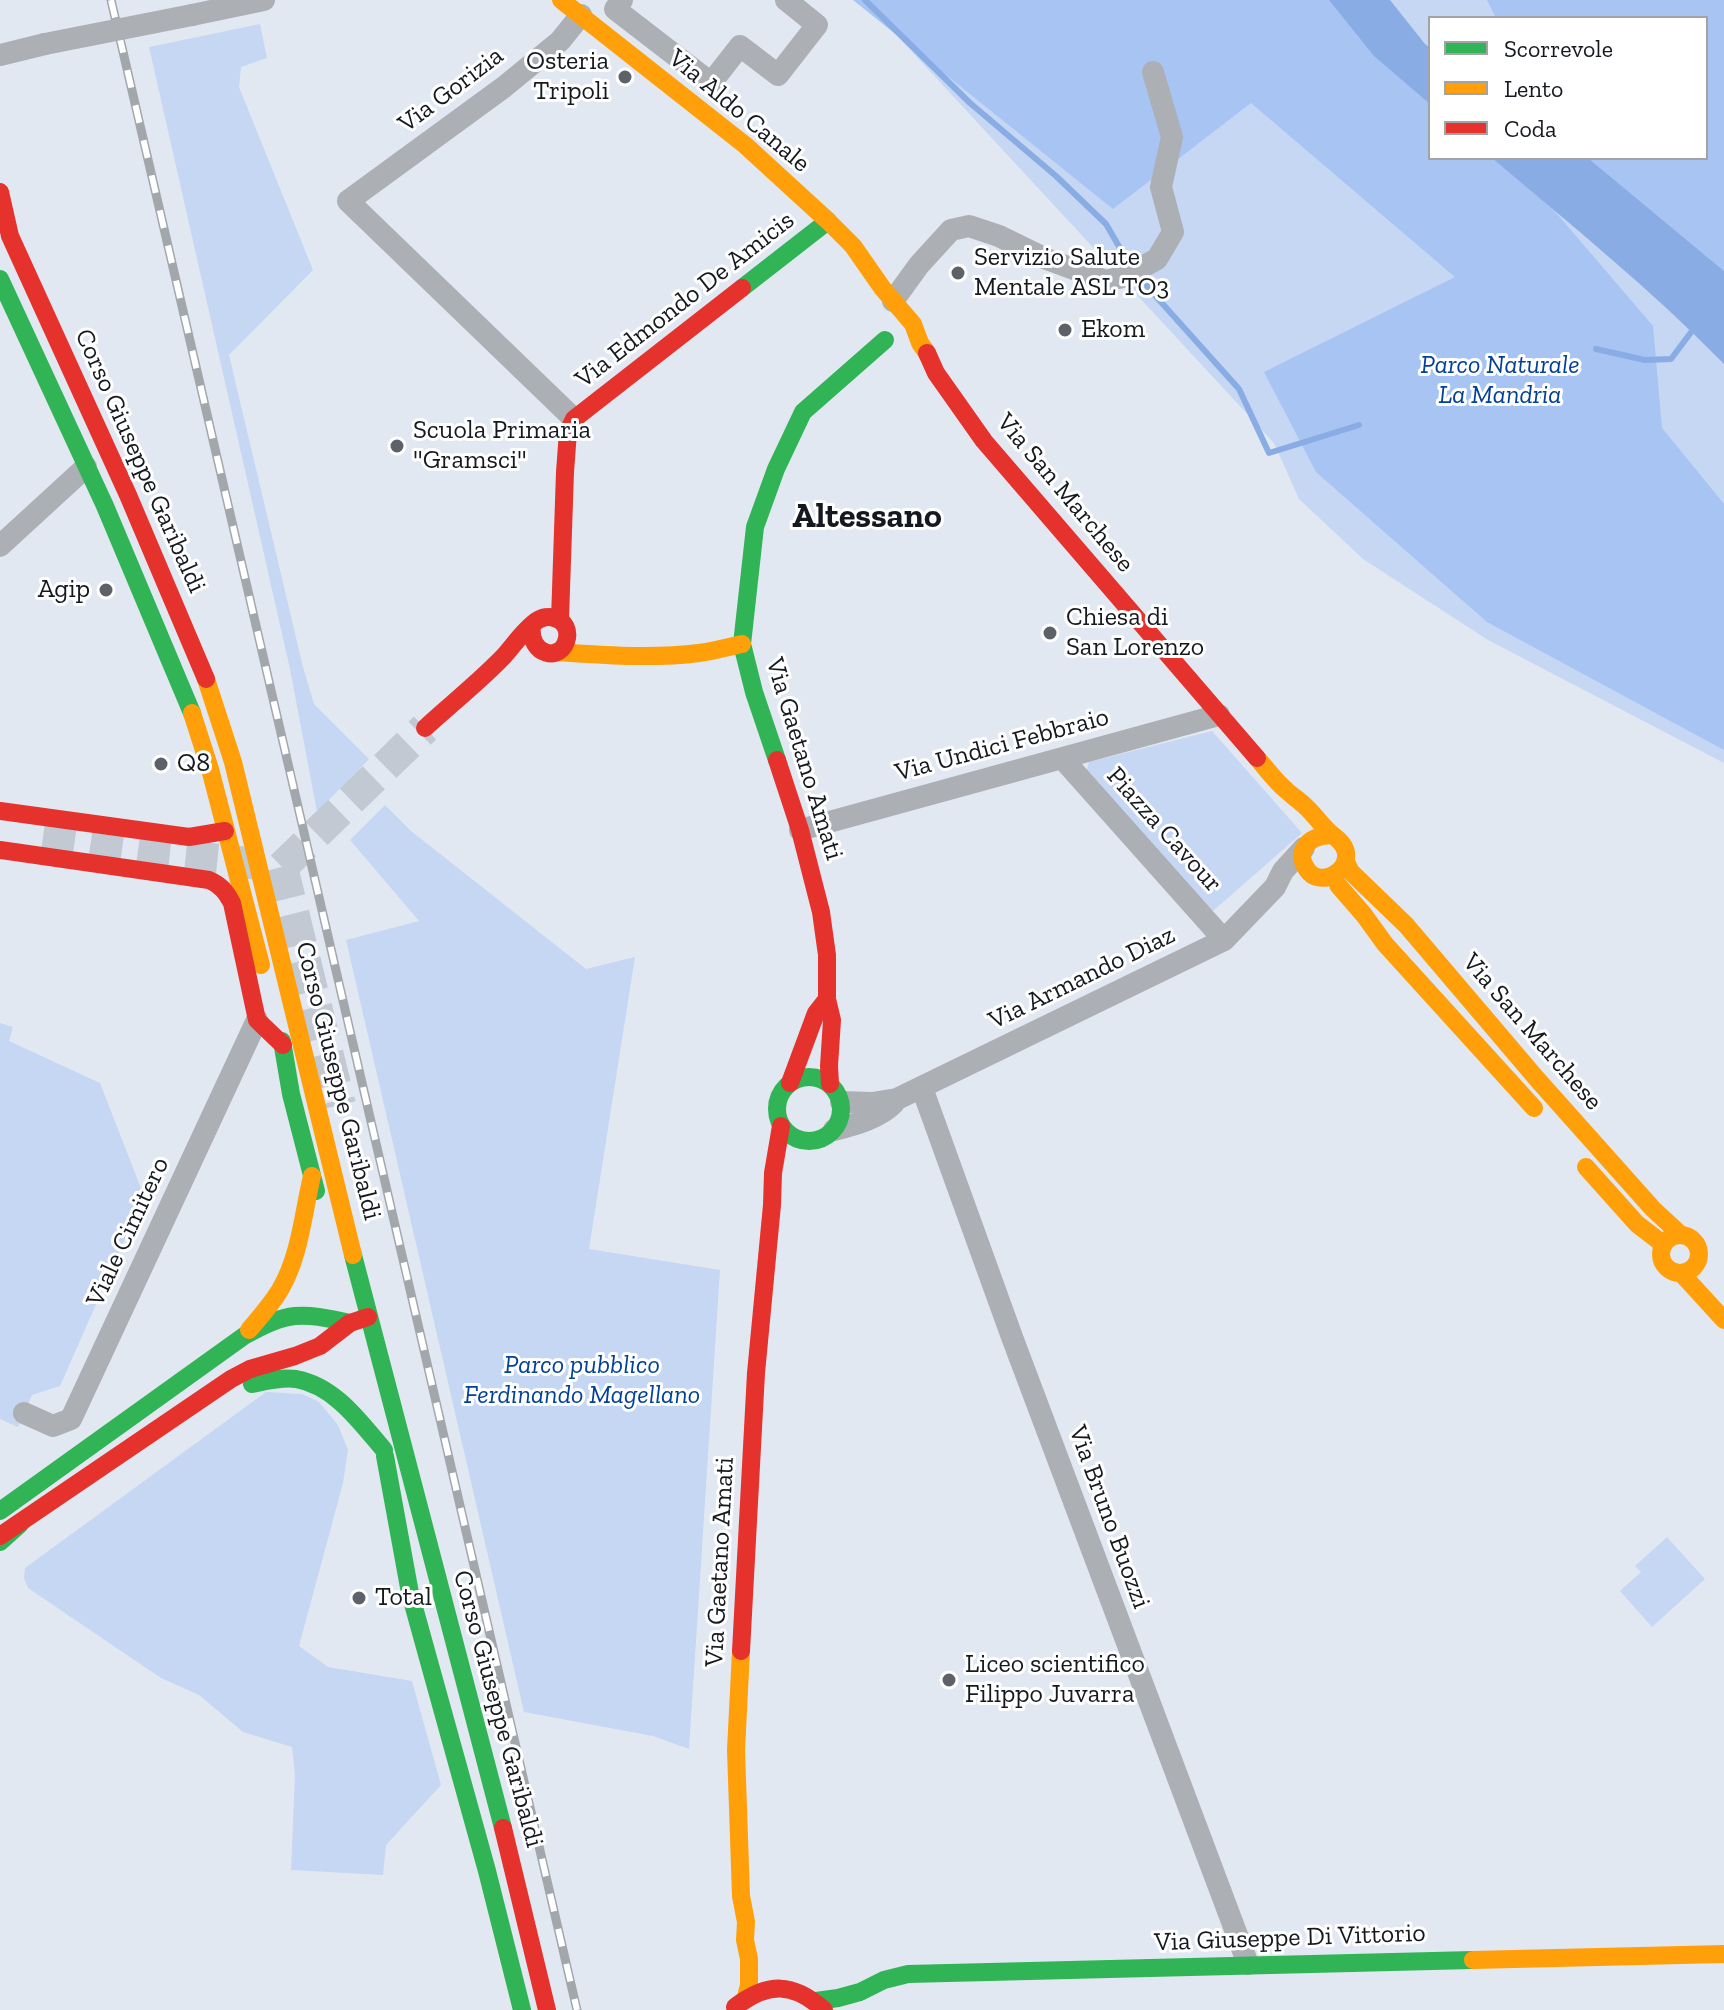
<!DOCTYPE html>
<style>
body{margin:0}
#map{position:relative;width:1724px;height:2010px;overflow:hidden;background:#e2e8f2;font-family:"Zilla Slab",serif}
canvas{display:block}
.legend{position:absolute;left:1428px;top:16px;width:280px;height:144px;box-sizing:border-box;background:#fff;border:2px solid #a1a3a5;margin:0;padding:10px 14px;list-style:none;font-size:24px;color:#15191f}
.legend li{display:flex;align-items:center;gap:16px;height:40px}
.legend b{width:40px;border:2px solid #a1a3a5}
</style>
<div id="map">
<canvas width="1724" height="2010"></canvas>
<ul class="legend">
<li><b style="height:10px;background:#30b455"></b>Scorrevole</li>
<li><b style="height:10px;background:#ff9f0a"></b>Lento</li>
<li><b style="height:10px;background:#e5322d"></b>Coda</li>
</ul>
</div>
<script>
const ctx = document.querySelector('canvas').getContext('2d');
ctx.lineJoin = 'round';
function paint(path, color) { ctx.fillStyle = color; ctx.fill(path, 'evenodd'); }
function stroke(path, color, width, dash) { ctx.strokeStyle = color; ctx.lineWidth = width; ctx.lineCap = dash ? 'butt' : 'round'; ctx.setLineDash(dash || []); ctx.stroke(path); }
function drawText(font, color, halo, rows, align = 'center') {
  ctx.font = font + ' "Zilla Slab",serif'; ctx.lineWidth = 6; ctx.setLineDash([]); ctx.textBaseline = 'middle'; ctx.strokeStyle = halo; ctx.fillStyle = color; for (const [text, x, y, turn = 0] of rows) {
    ctx.save(); ctx.translate(x, y); ctx.rotate((+turn || 0) * Math.PI / 180); ctx.textAlign = isNaN(turn) ? turn : align; if (halo) ctx.strokeText(text, 0, 0); ctx.fillText(text, 0, 0); ctx.restore();
  }
}
paint(new Path2D(`
 M864,0H1724V763L1488,640L1363,559L1299,499L1274,443ZM1430,18H1706V158H1430Z
 M260,24L267,58L241,67L239,87L313,270L229,355L303,667L314,704L369,759L317,812L290,669L149,47Z
 M1212,731L1302,833L1213,911L1084,780L1089,762Z
 M385,805L411,831L586,969L635,957L589,1249L720,1270L689,1749L653,1736L524,1712L346,940L419,921L350,840Z
 M0,1023L13,1027L9,1041L100,1083L144,1196L60,1386L32,1395L18,1427L0,1419Z
 M266,1392L302,1394L319,1402L338,1425L348,1450L343,1483L299,1646L328,1667L412,1681L441,1785L386,1845L383,1875L291,1870L295,1775L292,1747L243,1732L199,1695L161,1678L28,1588L24,1578L25,1568Z
 M1667,1537L1705,1579L1652,1627L1620,1591L1641,1572L1635,1566Z`), '#c5d7f3');
paint(new Path2D(`
 M853,0H1345L1430,86V158H1502L1558,215L1653,326L1662,428L1724,504V750L1487,622L1316,472L1264,372L1455,277L1251,103L1113,209Z
 M1487,0H1724V271L1588,158H1706V18H1496Z`), '#a7c4f3');
paint(new Path2D(`
 M1329,0H1390L1425,44L1430,48V104L1374,56Z
 M1492,158H1588L1724,271V364C1652,290 1571,225 1492,158Z`), '#8aace5');
stroke(new Path2D(`
 M865,0L970,103L1056,176L1106,224L1128,262L1152,292L1239,389L1269,453L1359,425
 M1596,349L1645,360L1671,359L1692,331`), '#8aace5', 6);
stroke(new Path2D(`
 M43,837L163,854L259,864
 M282,867L340,1105
 M282,867L425,728`), '#c3c9d2', 32, [32, 16]);
stroke(new Path2D(`
 M622,0L615,9L711,83L740,46L778,75L817,25L786,0
 M192,15L264,0
 M0,55L45,44
 M893,301L919,265L951,230L969,226L999,236L1044,258L1106,281L1126,276L1157,259L1173,232L1161,187L1172,137L1153,72
 M574,419L348,201L504,87L560,41L581,15
 M0,546L86,467
 M1062,758L1224,940
 M800,830L1219,715
 M922,1088L1012,1337L1248,1964
 M841,1102L872,1103L897,1099L1224,940L1275,887L1283,871L1304,848
 M834,1130C854,1125 880,1118 894,1103
 M24,1413L53,1426L71,1419L257,1020`), '#acafb4', 22);
stroke(new Path2D(`
 M0,279L105,506L192,713
 M742,288L828,221
 M777,760L754,692L742,644L755,527L776,469L803,412L885,340
 M282,1041L291,1094L316,1191
 M777 1109a32 32 0 1 1 64 0a32 32 0 1 1-64 0Z
 M353,1255L503,1828
 M252,1384C267,1381 281,1377 296,1379C335,1386 360,1422 384,1450
 M385,1456L410,1593L487,1871L522,2010
 M0,1511L244,1336C289,1311 300,1312 350,1323
 M0,1542L20,1524
 M816,2001L838,1998L860,1992L884,1980L908,1974L1473,1960`), '#30b455', 18);
stroke(new Path2D(`
 M561,0L745,145L828,221L853,246L883,289L913,324L920,343L927,353
 M556,652C603,655 652,659 699,653C714,651 728,647 742,644
 M206,679L233,762L353,1255
 M192,713L210,769L261,965
 M1257,758C1266,768 1275,781 1286,790C1292,796 1299,800 1305,806C1316,816 1323,828 1335,837C1368,862 1319,896 1305,866C1302,861 1301,854 1304,849C1309,838 1320,836 1330,835
 M1346,862L1351,872L1406,925L1537,1079L1653,1209L1680,1234
 M1338,885L1364,915L1385,944L1534,1108
 M1586,1167L1637,1224L1663,1244
 M1661 1254a19 19 0 1 1 38 0a19 19 0 1 1-38 0Z
 M1681,1273L1724,1320
 M249,1330C260,1317 271,1305 280,1290C300,1256 303,1214 312,1176
 M741,1651L736,1750L741,1896L746,1922L745,1940L749,1959V1985L746,1997
 M1473,1960L1724,1954`), '#ff9f0a', 18);
stroke(new Path2D(`
 M0,192L10,236L128,495L206,679
 M927,353L936,373L984,441L1257,758
 M560,619L565,472L568,432L574,419L742,288
 M425,728C451,704 479,682 504,656C514,645 525,628 538,620C551,612 570,621 567,638C562,664 528,655 532,626
 M777,760L800,830L821,912L827,955V999L832,1020L829,1066L830,1084
 M0,811L189,837L225,831
 M0,850L209,880C221,885 226,892 232,903L257,1020L283,1045
 M790,1083L816,1013L827,999
 M0,1536L231,1379L250,1369L295,1356L320,1346L350,1323L368,1317
 M741,1651L756,1373L772,1205L773,1173L781,1126
 M503,1828L547,2010
 M735,2007C768,1982 793,1982 824,2010`), '#e5322d', 18);
const rail = new Path2D(`
 M111,0L577,2010`);
stroke(rail, '#a2a7ac', 9);
stroke(rail, '#fff', 6, [18]);
stroke(new Path2D(`
 M45,44L192,15`), '#acafb4', 22);
for (const [x, y, r, color] of [
 [625,77,8,"#5d6169"],
 [958,273,8,"#5d6169"],
 [1065,330,8,"#5d6169"],
 [397,446,8,"#5d6169"],
 [106,590,8,"#5d6169"],
 [1050,633,8,"#5d6169"],
 [161,764,8,"#5d6169"],
 [359,1598,8,"#5d6169"],
 [949,1680,8,"#5d6169"]
]) { const dot = new Path2D(); dot.arc(x, y, r, 0, 2 * Math.PI); ctx.fillStyle = color; ctx.fill(dot); stroke(dot, '#fff', 3); }
drawText('26px', '#15191f', '#fff', [
 ["Osteria",609,62,"right"],
 ["Tripoli",609,92,"right"],
 ["Servizio Salute",974,258],
 ["Mentale ASL TO3",974,288],
 ["Ekom",1081,330],
 ["Scuola Primaria",413,431],
 ["\"Gramsci\"",413,461],
 ["Agip",90,590,"right"],
 ["Chiesa di",1066,618],
 ["San Lorenzo",1066,648],
 ["Q8",177,764],
 ["Total",375,1598],
 ["Liceo scientifico",965,1665],
 ["Filippo Juvarra",965,1695]
], 'left');
drawText('26px', '#15191f', '#fff', [
 ["Via Gorizia",451,90,-37],
 ["Via Aldo Canale",739,111,40],
 ["Via Edmondo De Amicis",685,300,-38],
 ["Corso Giuseppe Garibaldi",140,461,66],
 ["Via San Marchese",1065,493,50],
 ["Via Undici Febbraio",1002,745,-15],
 ["Via Gaetano Amati",804,759,73],
 ["Piazza Cavour",1164,830,48],
 ["Via Armando Diaz",1082,978,-26],
 ["Via San Marchese",1532,1032,49],
 ["Corso Giuseppe Garibaldi",338,1081,76],
 ["Viale Cimitero",128,1232,-65],
 ["Via Bruno Buozzi",1109,1517,70],
 ["Via Gaetano Amati",720,1562,-87],
 ["Corso Giuseppe Garibaldi",498,1709,75],
 ["Via Giuseppe Di Vittorio",1290,1938,-2]
]);
drawText('italic 26px', '#034199', '#fff', [
 ["Parco Naturale",1500,366],
 ["La Mandria",1500,396],
 ["Parco pubblico",582,1366],
 ["Ferdinando Magellano",582,1396]
]);
drawText('bold 34px', '#15191f', '#fff', [
 ["Altessano",867,517]
]);
</script>
